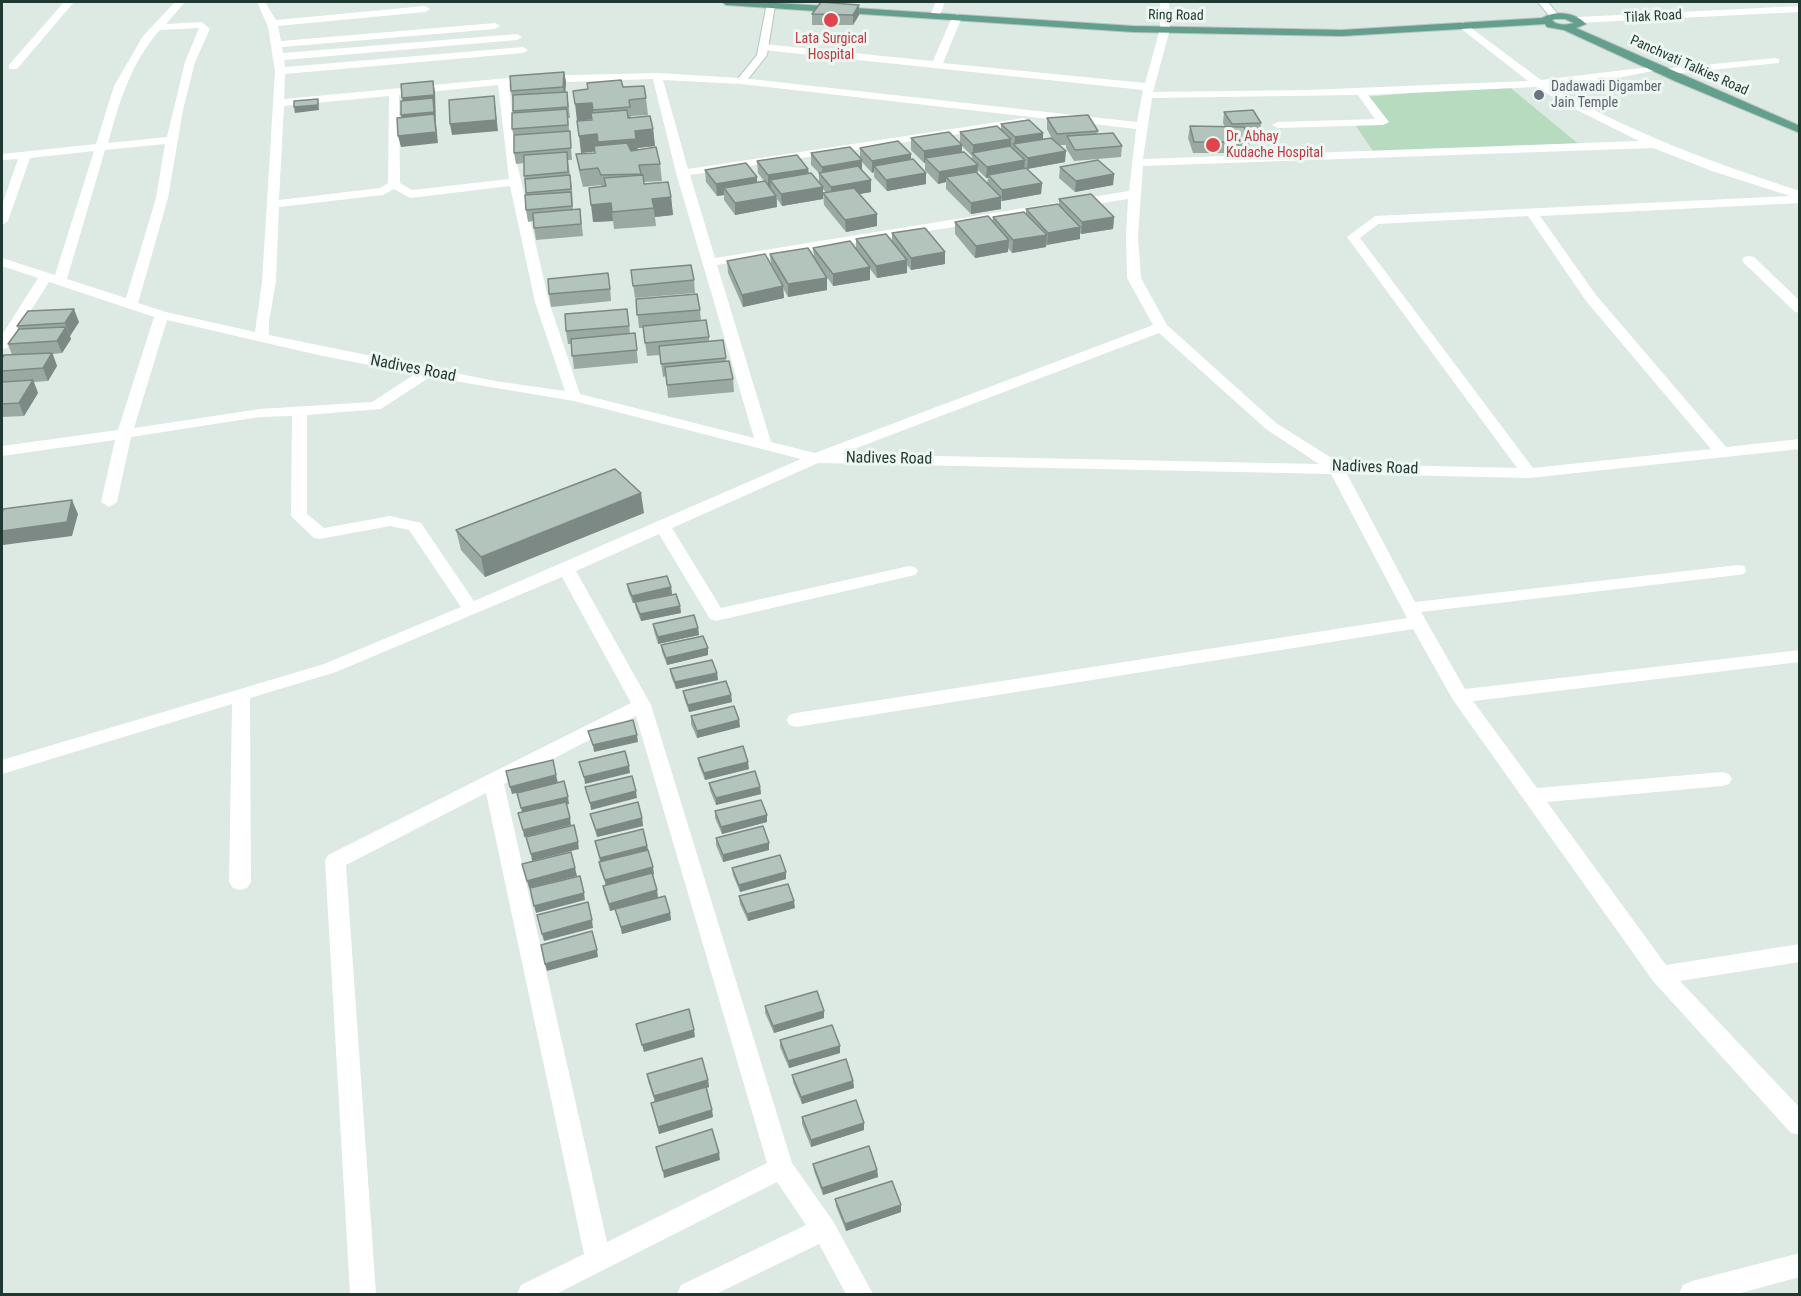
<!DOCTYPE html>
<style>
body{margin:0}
#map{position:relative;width:1801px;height:1296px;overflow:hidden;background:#dde9e3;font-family:"Roboto Condensed",sans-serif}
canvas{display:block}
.frame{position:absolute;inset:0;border:3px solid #1f3831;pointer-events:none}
</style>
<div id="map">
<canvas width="1801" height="1296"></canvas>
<div class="frame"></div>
</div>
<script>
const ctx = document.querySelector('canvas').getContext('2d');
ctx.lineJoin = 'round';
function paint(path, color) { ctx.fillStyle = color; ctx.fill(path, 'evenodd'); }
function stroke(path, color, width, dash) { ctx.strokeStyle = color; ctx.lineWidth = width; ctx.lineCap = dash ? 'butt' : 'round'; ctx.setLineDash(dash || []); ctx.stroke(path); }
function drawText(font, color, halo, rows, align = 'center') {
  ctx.font = font + ' "Roboto Condensed",sans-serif'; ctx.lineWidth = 6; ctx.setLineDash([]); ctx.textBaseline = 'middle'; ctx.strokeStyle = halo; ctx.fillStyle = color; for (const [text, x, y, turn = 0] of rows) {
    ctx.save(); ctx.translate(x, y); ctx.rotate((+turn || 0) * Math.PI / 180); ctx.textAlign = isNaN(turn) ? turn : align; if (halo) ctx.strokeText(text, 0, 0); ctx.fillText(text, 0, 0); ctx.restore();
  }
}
paint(new Path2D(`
 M1507,85L1581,146L1375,154L1354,123L1383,121L1364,97Z`), '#b6dbbe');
const secondary = new Path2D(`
 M1538,2H1548L1559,16L1557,18H1551Z
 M767,3L775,5L767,55L745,83H737L736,81L757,55Z`);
const primary = new Path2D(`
 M722,2H762L1133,26L1342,30L1542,18C1555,10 1575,12 1586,24L1576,28L1800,126V133L1675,81L1564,30L1547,27L1545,24L1342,36L1133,32L726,5ZM1555,19H1565L1574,23C1567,25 1557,26 1552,20Z`);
stroke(secondary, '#b1c9bf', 2);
stroke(primary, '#bcc3c1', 2);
paint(new Path2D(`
 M64,2H74L17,69H9V65Z
 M175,2H185L166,24L202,22L210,29L195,62L183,110L168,198L138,303L166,312L255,332L262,282L275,71L268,27L257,2H265L276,20L425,6L430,9L425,12L278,26L281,41L495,23L500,26L495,29L282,47L283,53L517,34L522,37L517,40L284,60L285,67L523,47L528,50L523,53L285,74L284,99L529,76L657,73L741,78L1137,122L1143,90L763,50L758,47L763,44L933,61L952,17L957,14L962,17L943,63L1145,83L1160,29V2H1169L1170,29L1153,92L1306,90L1528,81L1459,27L1458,25L1463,22L1541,80L1658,66V70L1607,80L1550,86C1629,132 1713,163 1800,191V203L1540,216L1596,295L1726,447L1800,439V449L1529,478L1347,474L1415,602L1738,565L1744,566L1746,570L1744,574L1738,575L1421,612L1465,689L1800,650V662L1473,701L1537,788L1722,772L1729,774L1732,779L1729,784L1722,786L1547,802L1666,965L1800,944V962L1680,981L1800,1108V1135L1791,1133L1653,981L1453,700L1413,629L796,727L789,725L787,720L789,715L796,713L1407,618L1331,474L818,463L672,528L721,608L909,566L915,567L918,571L915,575L716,621L710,619L659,534L576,571L651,705L792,1163L833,1221L873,1294H846L819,1244L716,1294H677L681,1285L806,1225L777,1182L556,1294H517L521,1285L584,1254L486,793L346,865L376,1294H350L325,861L328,855L631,703L562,577L336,672L250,698L251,882L247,888L240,890L233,888L229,882L232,704L2,774V760L324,664L461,607L409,530L390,526L320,539L314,538L293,518L291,515L292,416L260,417L131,437L117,502L109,507L101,502L115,440L2,456V446L118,430L154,317L49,282L7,348L2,349V335L38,278L2,266V258L55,275L94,151L30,158L8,221L2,225V205L18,159L2,160V154L96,144L114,86L143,36ZM199,28L185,62L167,137L108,143C119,103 131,62 160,30ZM653,79L676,173L754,438L580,394L549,302L517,163L509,84ZM663,80L741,84L1136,129L1129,191L715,258L690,175L1024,124L1030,121L1024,118L688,169ZM498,85L509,179L412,190L400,183L399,95ZM1536,87L1569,106L1639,141L1143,159L1152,98L1358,95L1375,119L1278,122L1272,125L1278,128L1383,125L1389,122L1368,95ZM389,96L388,183L380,188L279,200L284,106ZM165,144L156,198L126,298L67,279L105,150ZM1653,148L1712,171L1790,196L1375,216L1347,237L1517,468L1341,464L1276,423L1167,325L1141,278L1138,237L1143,166ZM510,186L535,302L565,391L495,381L269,335V321L276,282L279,207L383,195L394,189L410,198ZM1128,199L1126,237L1127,278L1153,325L815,453L771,442L717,265ZM1528,216L1586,301L1711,449L1533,468L1360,238L1378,224ZM167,320L318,355L415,374L372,402L260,409L134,428ZM1159,333L1266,429L1319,464L841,454ZM430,377L574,401L801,459L474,601L421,523L390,516L324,528L307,514V415L381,409ZM636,716L767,1163L607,1242L504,784Z
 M936,2H945L940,15L935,18L930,15Z
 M1800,6V12L1578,23L1573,20L1578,17Z
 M1775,58L1779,59V63L1662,75L1657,72L1662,69Z
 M1749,256L1754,257L1800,301V313L1795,312L1744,263L1742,260L1744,257Z
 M1800,1253V1277L1737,1294H1679L1683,1285L1692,1281Z`), '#fff');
paint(secondary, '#fff');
paint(primary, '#629f8d');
paint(new Path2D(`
 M812,14L859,15L853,25H812Z
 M564,72L566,82L565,92H567L570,118H568L572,160H568L570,175L572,187L573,210L580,209L583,236L536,240L533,221L528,222L526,210V195L524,176V163L516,164L514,153V137L512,129L513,102L511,91Z
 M623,87L646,98L648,115L631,116V117L653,129L655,146L638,148V149L660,164L662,181L644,182V184L671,197L673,215L655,217L656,226L614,229L613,221L593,222L601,187V185L583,187L579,171L576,154L595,153V151L581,153L592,119L577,121Z
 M1224,112L1261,123L1260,134H1247L1250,142L1248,153H1193L1188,138L1190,126L1225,127L1223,123Z
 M1047,118L1098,131L1097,134L1122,146L1121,157L1074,161L1066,148V145H1059L1065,162L1027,169L1025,167L1024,169L1042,183L1041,194L1001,201V209L971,214L946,189V182L938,184L925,170V163H924L911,150V138L960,142V132L1001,129V124L1043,139H1052L1047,129ZM962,146L972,156V160L962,152ZM978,170L986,178H988L987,184L977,174Z
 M860,148L911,154V159L926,173V184L887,191L874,177V172L872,173L862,162V171L871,180V192L859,194L877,214V226L846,232L824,205L823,193H826L823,189V199L782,206L777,199V207L735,215L724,200V195L717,196L706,182L705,170L757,183L764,181L758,173L757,161L808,169L809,173L819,183V173L811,165V153L860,157Z
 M1060,167L1114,174L1113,185L1075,192L1059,178Z
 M1059,199L1114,217L1113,229L1081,234L1080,233V239L1047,244L1046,247L1012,253L1008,248V252L975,258L955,234V222H992L993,217L1026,213V209L1059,205Z
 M892,233L945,264L911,270L907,265V273L877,278L870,269V280L833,286L825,274L827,290L788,297L783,288L784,298L743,307L728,273L727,261L771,264L770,254L814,257L813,248L856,250V239L892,241Z
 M631,270L694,280L695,293L635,298Z
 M610,286L611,301L551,307L549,294Z
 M636,299L700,310L701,321L709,337V341L723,340L726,361L733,379L734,392L668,398L666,376L663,377L660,355L647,356L643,328H639Z
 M627,309L630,333H635L638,363L574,369L571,344H568L566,331Z
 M79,322L70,336L71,339L62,353L53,354L57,366L48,381L34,382L38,393L24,416L2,417V358L12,355L8,344L18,329L17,326Z
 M644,513L485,577L461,550L456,530Z
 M627,584L671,587L672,594L680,606L681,613L641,621L636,609L635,603H633L628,591Z
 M653,624L698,628L699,635L658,644L654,631Z
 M661,645L708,648V655L667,665L662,652Z
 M670,669L717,673L718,680L676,689L671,676Z
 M683,691L731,695L732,702L689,712L684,698Z
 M691,716L739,720L740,727L697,738L691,724Z
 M698,758L749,769L705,780L699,765Z
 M709,783L760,787L761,794L716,805L710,790Z
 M715,811L767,822L722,834L715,818Z
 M590,814L642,818L643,826L597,837L592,821Z
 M716,838L769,850L723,862L716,845Z
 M595,841L647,846L654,874L653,875L658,897L670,913L671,920L622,934L616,909L610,911L604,893L603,886L606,885L600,869L599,862H600Z
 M732,868L786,879L740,892L733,875Z
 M739,896L795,908L748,921L740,904Z
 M765,1006L824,1011V1018L774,1033L765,1013Z
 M780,1040L840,1053L789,1068L780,1047Z
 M647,1074L708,1080L709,1087L707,1088L713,1117L659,1134L651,1103L655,1102L648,1081Z
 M792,1075L853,1081L854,1088L802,1104L793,1082Z
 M802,1117L864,1130L811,1147L802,1124Z
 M813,1164L877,1170L878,1177L823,1195L814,1171Z
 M835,1199L901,1212L846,1231L836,1206Z`), '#9aa9a2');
paint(new Path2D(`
 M859,5V15L853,25V15Z
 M564,72L566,82L565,98L563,87Z
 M433,81L435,92L436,123L438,143L401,147L398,136L404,126L401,115L404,109L402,98Z
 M494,96L498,131L452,135L450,124Z
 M318,99L319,110L295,113L294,107Z
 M592,103L594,119L577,121L575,104Z
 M653,129L655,146L637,148L638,155L599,151L581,153L579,136Z
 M1043,133V144L1014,145L1015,137Z
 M1011,139V150L973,154V145Z
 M962,145V156L925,158V163H924V151Z
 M1066,151L1065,162L1027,169L1028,158Z
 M911,154V166H874V172L872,173V161Z
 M862,160V172L823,178L822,167Z
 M1025,160L1024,171L988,175V178H986L987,167Z
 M978,165L977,177H946V182L938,184L939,172Z
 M808,169L809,180H770L771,187H768V175Z
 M926,173V184L887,191L886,180Z
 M1114,174L1113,185L1075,192L1076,181Z
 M757,177V189L724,188V195L717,196L716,184Z
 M871,180V192L831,199V187Z
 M1042,183L1041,194L1002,201V190Z
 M823,187V199L782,206L781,194Z
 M776,196L777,207L735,215V203Z
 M671,197L673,215L655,217L652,199Z
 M1001,197V209L971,214V203Z
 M611,203L613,221L593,222L591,205Z
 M877,214V226L846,232L845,220Z
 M1114,217L1113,229L1081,234L1082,222Z
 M1080,227V239L1047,245L1048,233Z
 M1047,235L1046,247L1012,253L1013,240Z
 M1009,240L1008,252L975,258L976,246Z
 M945,252V264L911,270V258Z
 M907,260V273L877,278L876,266Z
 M870,267V280L833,286V274Z
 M827,278V290L788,297V284Z
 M783,286L784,298L743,307L742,295Z
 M74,309L79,322L70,336L65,323Z
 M66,327L71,339L62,353L57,341Z
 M52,353L57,366L48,381L43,368Z
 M33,380L38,393L24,416L19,403Z
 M641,493L644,513L485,577L481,557Z
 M72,500L78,514L72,536L3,545L2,542V531Z
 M671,587L672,594L633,603L632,596Z
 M680,606L681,613L641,621L640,614Z
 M698,628L699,635L658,644V637Z
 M708,648V655L667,665L666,658Z
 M717,673L718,680L676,689L675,682Z
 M731,695L732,702L689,712L688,705Z
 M739,720L740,727L697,738V731Z
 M637,735L638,742L594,752L593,745Z
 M748,762L749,769L705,780L704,773Z
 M629,766L630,773L585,784L584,777Z
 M556,775L558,783L512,794L510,787Z
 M760,787L761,794L716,805V798Z
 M636,791L637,798L591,810L590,803Z
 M568,797L569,804L523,815L521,808Z
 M767,815V822L722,834L721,827Z
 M570,818L571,825L524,837L523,830Z
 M642,818L643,826L597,837L596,830Z
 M578,842L579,849L532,861L531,854Z
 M769,843V850L723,862V855Z
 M647,846L649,853L601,865L600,858Z
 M653,867L654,874L606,887L605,880Z
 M575,868L577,876L529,888L527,881Z
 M786,872V879L740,892L739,885Z
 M657,890L658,898L610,911L609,904Z
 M584,893L585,900L536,913L534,906Z
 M794,901L795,908L748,921L747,914Z
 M670,913L671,920L622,934L621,927Z
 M592,920L593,928L544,941L542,934Z
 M597,950L598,957L547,971L545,964Z
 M824,1011V1018L774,1033L773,1026Z
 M694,1030L695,1037L644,1052L642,1045Z
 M840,1046V1053L789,1068L788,1061Z
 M708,1080L709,1087L655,1103L654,1096Z
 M853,1081L854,1088L802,1104L801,1097Z
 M712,1110L713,1117L659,1134L658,1127Z
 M864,1123V1130L811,1147V1140Z
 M719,1153L720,1160L664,1178L663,1171Z
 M877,1170L878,1177L823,1195L822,1188Z
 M901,1205V1212L846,1231L845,1224Z`), '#7d8984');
const building = new Path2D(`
 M821,2L859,5L853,15L812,14Z
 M564,72L563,87L511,91L510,76Z
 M621,80L623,87L644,86L646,98L629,100L630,107L593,110L592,103L575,104L573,91L588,89L587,83Z
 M433,81L434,95L402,98L401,84Z
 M567,92L568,107L513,111V95Z
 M494,96L496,120L450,124L449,100Z
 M433,98L434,112L401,115V101Z
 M318,99V105L294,107V101Z
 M567,109L568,125L512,129V113Z
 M627,110L628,118L650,116L653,129L635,131L636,139L598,142L597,134L579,136L577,121L592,120L591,113Z
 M1253,110L1261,123L1232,124L1224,112Z
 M434,114L436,132L398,136L397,118Z
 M1088,115L1098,131L1057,134L1047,118Z
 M1029,120L1043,133L1015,137L1001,124Z
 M997,126L1011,139L973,145L960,132Z
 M1190,126L1244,127L1250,142H1194Z
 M570,131L571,148L514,153V135Z
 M949,132L962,145L924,151L911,138Z
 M1113,133L1122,146L1075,150L1067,136Z
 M1051,138L1066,151L1028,158L1013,144Z
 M898,141L911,154L872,161L860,148Z
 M627,143L631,151L656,147L660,164L639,165L641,174L601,175L598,168L580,170L576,154L595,153L594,146Z
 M1010,146L1025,160L987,167L972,153Z
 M850,147L862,160L822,167L811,153Z
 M567,152L568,172L524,176V155Z
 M964,152L978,165L939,172L925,158Z
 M797,155L808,169L768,175L757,161Z
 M913,159L926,173L886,180L874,166Z
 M1098,160L1114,174L1076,181L1060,167Z
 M746,163L757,177L716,184L705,170Z
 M858,166L871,180L831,187L819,173Z
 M1026,168L1042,183L1002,190L988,175Z
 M976,172L1001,197L971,203L946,177Z
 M811,173L823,187L781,194L770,180Z
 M570,175L571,189L526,193L525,179Z
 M643,175L644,184L668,182L671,197L652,199L654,208L612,212L611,203L591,205L589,188L606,186L604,178Z
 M765,181L776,196L735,203L724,188Z
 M854,188L877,214L845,220L823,193Z
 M571,192L572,206L526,210L525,195Z
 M1091,194L1114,217L1082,222L1059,199Z
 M1058,204L1080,227L1048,233L1026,209Z
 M580,209L581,224L534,228L533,213Z
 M1024,212L1047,235L1013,240L993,217Z
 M988,216L1009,240L976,246L955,222Z
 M925,228L945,252L911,258L892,233Z
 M886,234L907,260L876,266L856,239Z
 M850,241L870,267L833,274L813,248Z
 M808,248L827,278L788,284L770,254Z
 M765,254L783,286L742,295L727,261Z
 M691,265L694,280L633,286L631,270Z
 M608,273L610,289L549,294L548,279Z
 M697,294L700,310L637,315L636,299Z
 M74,309L65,323L17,326L28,311Z
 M627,309L629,326L566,331L565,314Z
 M706,320L709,337L645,343L643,326Z
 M66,327L57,341L8,344L19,329Z
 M635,333L637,350L572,356L571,339Z
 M723,340L726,358L661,364L659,346Z
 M52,353L43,368L2,371V358L4,355Z
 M729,361L733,379L667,385L665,367Z
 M33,380L19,403L2,404V382Z
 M615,469L641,493L481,557L456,530Z
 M72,500L67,522L2,531V515L3,509Z
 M667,576L671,587L632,596L627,584Z
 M676,594L680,606L640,614L635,602Z
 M694,615L698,628L658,637L653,624Z
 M703,636L708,648L666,658L661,645Z
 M712,660L717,673L675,682L670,669Z
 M726,681L731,695L688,705L683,691Z
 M734,706L739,720L697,731L691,716Z
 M633,720L637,735L593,745L588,731Z
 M743,746L748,762L704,773L698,758Z
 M625,751L629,766L584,777L579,762Z
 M553,760L556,775L510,787L506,771Z
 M755,771L760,787L716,798L709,783Z
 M632,776L636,791L590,803L585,787Z
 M564,781L568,797L521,808L517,793Z
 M761,800L767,815L721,827L715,811Z
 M566,802L570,818L523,830L518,813Z
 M638,802L642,818L596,830L590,814Z
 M574,825L578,842L531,854L526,837Z
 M763,826L769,843L723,855L716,838Z
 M643,829L647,846L600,858L595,841Z
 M648,850L653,867L605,880L599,862Z
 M571,852L575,868L527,881L522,864Z
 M780,855L786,872L739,885L732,868Z
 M652,873L657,890L609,904L603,886Z
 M580,876L584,893L534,906L530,888Z
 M788,884L794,901L747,914L739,896Z
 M665,896L670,913L621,927L615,909Z
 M588,902L592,920L542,934L537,915Z
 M592,931L597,950L545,964L541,945Z
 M817,991L824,1011L773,1026L765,1006Z
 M689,1009L694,1030L642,1045L636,1024Z
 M832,1025L840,1046L788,1061L780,1040Z
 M702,1058L708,1080L654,1096L647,1074Z
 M846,1059L853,1081L801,1097L792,1075Z
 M706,1087L712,1110L658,1127L651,1103Z
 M856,1100L864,1123L811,1140L802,1117Z
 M712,1129L719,1153L663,1171L656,1147Z
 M869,1146L877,1170L822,1188L813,1164Z
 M892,1181L901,1205L845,1224L835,1199Z`);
paint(building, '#b3c4bc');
stroke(building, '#7d8984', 1.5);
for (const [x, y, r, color] of [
 [831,20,8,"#e0444e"],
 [1539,95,6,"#6b7280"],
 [1213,145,8,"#e0444e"]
]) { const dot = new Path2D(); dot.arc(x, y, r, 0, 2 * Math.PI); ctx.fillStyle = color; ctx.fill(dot); stroke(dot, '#edf6f1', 2); }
drawText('14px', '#1f3831', '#edf6f1', [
 ["Ring Road",1176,16,1],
 ["Tilak Road",1653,17,-3],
 ["Panchvati Talkies Road",1689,66,24]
]);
drawText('14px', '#be3a42', '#edf6f1', [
 ["Lata Surgical",831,39],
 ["Hospital",831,55],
 ["Dr. Abhay",1226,137,"left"],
 ["Kudache Hospital",1226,153,"left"]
]);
drawText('14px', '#5b616d', '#edf6f1', [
 ["Dadawadi Digamber",1551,87],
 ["Jain Temple",1551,103]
], 'left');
drawText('16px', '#1f3831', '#edf6f1', [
 ["Nadives Road",413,369,11],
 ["Nadives Road",889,459,1],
 ["Nadives Road",1375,468,2]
]);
</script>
